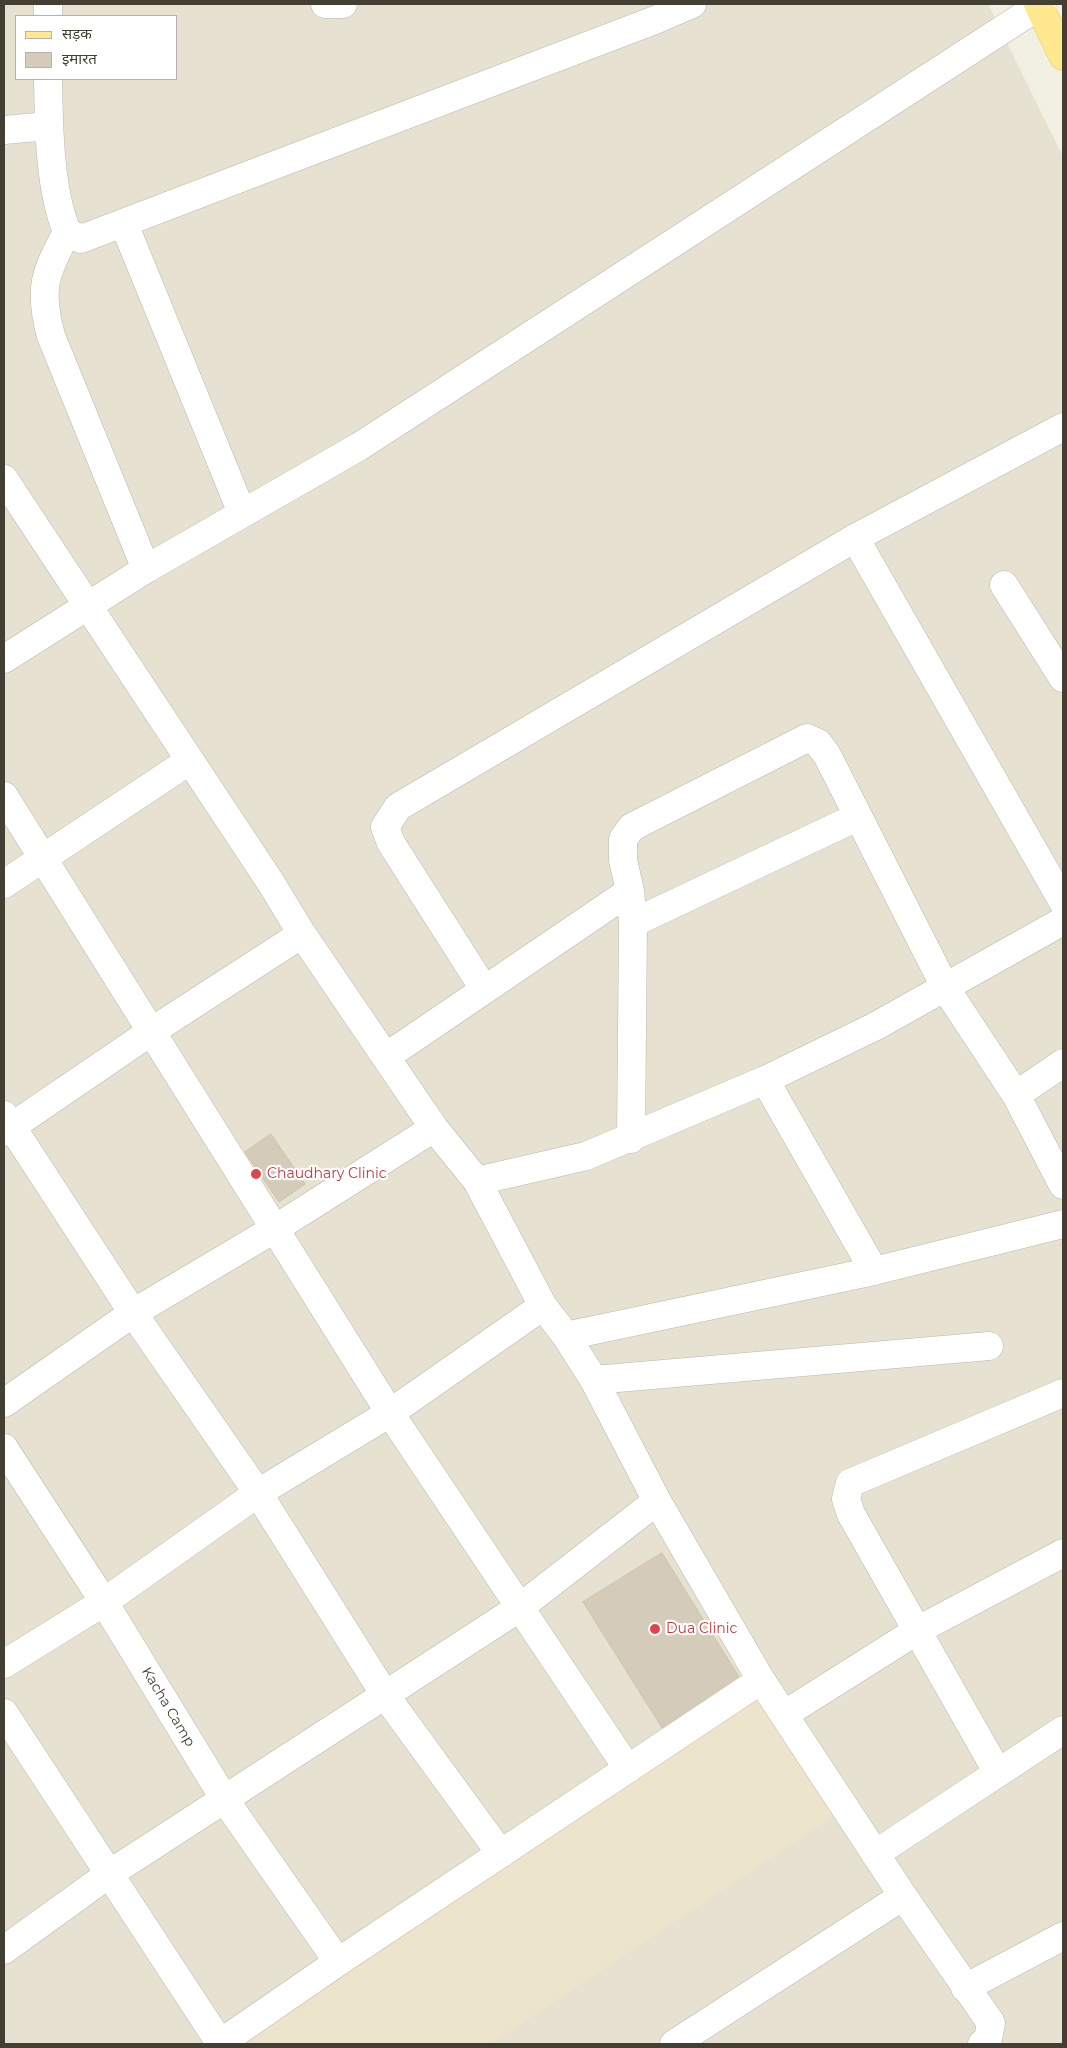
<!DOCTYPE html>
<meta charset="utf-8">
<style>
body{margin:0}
#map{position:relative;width:1067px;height:2048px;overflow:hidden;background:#f2efe3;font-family:Montserrat,"Noto Sans Devanagari",sans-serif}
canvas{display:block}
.frame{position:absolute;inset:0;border:5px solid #443f33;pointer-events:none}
.legend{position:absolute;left:15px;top:15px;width:162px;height:65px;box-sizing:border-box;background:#fff;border:1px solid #b4b2ad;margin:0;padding:6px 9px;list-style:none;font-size:15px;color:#443f33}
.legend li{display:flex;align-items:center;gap:10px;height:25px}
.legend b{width:25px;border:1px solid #b4b2ad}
</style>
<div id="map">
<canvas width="1067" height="2048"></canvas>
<div class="frame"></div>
<ul class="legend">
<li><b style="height:6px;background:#ffe88f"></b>सड़क</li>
<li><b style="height:14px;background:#d4cbb8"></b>इमारत</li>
</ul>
</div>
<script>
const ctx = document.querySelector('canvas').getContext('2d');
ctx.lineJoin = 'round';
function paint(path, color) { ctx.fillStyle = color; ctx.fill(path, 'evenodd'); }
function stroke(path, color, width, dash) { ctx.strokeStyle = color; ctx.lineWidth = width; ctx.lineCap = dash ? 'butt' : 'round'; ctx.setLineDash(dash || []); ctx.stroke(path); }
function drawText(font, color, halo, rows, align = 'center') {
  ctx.font = font + ' Montserrat,sans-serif'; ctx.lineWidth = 4.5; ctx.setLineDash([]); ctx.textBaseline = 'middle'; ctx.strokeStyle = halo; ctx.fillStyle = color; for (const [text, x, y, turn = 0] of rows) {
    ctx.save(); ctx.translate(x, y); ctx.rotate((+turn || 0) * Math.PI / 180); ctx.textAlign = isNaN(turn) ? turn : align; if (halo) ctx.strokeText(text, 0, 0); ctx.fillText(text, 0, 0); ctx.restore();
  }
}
paint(new Path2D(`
 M4,4H988L1063,157V2044H4ZM16,16H176V79H16Z`), '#e6e1d0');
paint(new Path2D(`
 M779,1685L856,1801L491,2044H241Z`), '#ece5cc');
const building = new Path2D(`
 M271,1134L305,1184L279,1202L245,1152Z
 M662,1553L744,1685L666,1734L583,1602Z`);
paint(building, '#d4cbb8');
stroke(building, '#cfc4ab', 1);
const street = new Path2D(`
 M48,4V16
 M325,4H343
 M48,79C49,127 49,187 67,232L81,239L655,20L692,4
 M4,130L49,126
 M124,224L242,513
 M67,232C45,274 38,288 51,336L146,569
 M4,479L271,883L302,934L434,1128L477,1181L543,1306L566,1336L594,1380L657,1501L761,1680L903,1896L991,2023L988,2039L982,2044
 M855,538L1063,902
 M1004,585L1063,678
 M4,659L146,569L360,446L1042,4
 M4,796L390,1413L628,1769
 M4,884L189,761
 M633,923L857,817
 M484,989L391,843L385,827L398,807L855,538L1063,427
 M387,1056L630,891
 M765,1080L874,1271
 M1016,1095L1063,1063
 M4,1115L133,1313L258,1493L385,1695L501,1854
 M4,1132L152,1031L302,934
 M631,1139L633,923L630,891L623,860V839L632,827L807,738L818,743L827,755L946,989L1016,1095L1063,1185
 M477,1181L586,1156L765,1080L876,1026L1063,921
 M566,1336L874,1271L1063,1224
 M594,1380L989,1346
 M4,1403L133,1313L276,1228L434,1128
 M4,1448L104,1602L225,1800L338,1962
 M4,1664L104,1602L258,1493L390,1413L543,1306
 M4,1713L220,2043
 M785,1714L918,1630L1063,1553
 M998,1773L851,1514L846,1499L850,1483L1063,1393
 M875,1854L1063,1730
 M4,1950L109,1874L519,1608L657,1501
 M965,1988L1063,1936
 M219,2044L338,1962L761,1680
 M674,2044L903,1896`);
const primary = new Path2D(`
 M1038,4L1063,56`);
stroke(street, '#bdb7a5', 29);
stroke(primary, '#e6c95c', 29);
stroke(street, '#fff', 28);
stroke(primary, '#ffe88f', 28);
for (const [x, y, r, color] of [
 [256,1174,6,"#e0444e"],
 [655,1629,6,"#e0444e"]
]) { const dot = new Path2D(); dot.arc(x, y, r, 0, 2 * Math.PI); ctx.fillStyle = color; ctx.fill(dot); stroke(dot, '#fff', 2); }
drawText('14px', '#be3a42', '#fff', [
 ["Chaudhary Clinic",267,1174],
 ["Dua Clinic",666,1629]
], 'left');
drawText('14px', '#443f33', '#fff', [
 ["Kacha Camp",168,1707,59]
]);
</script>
